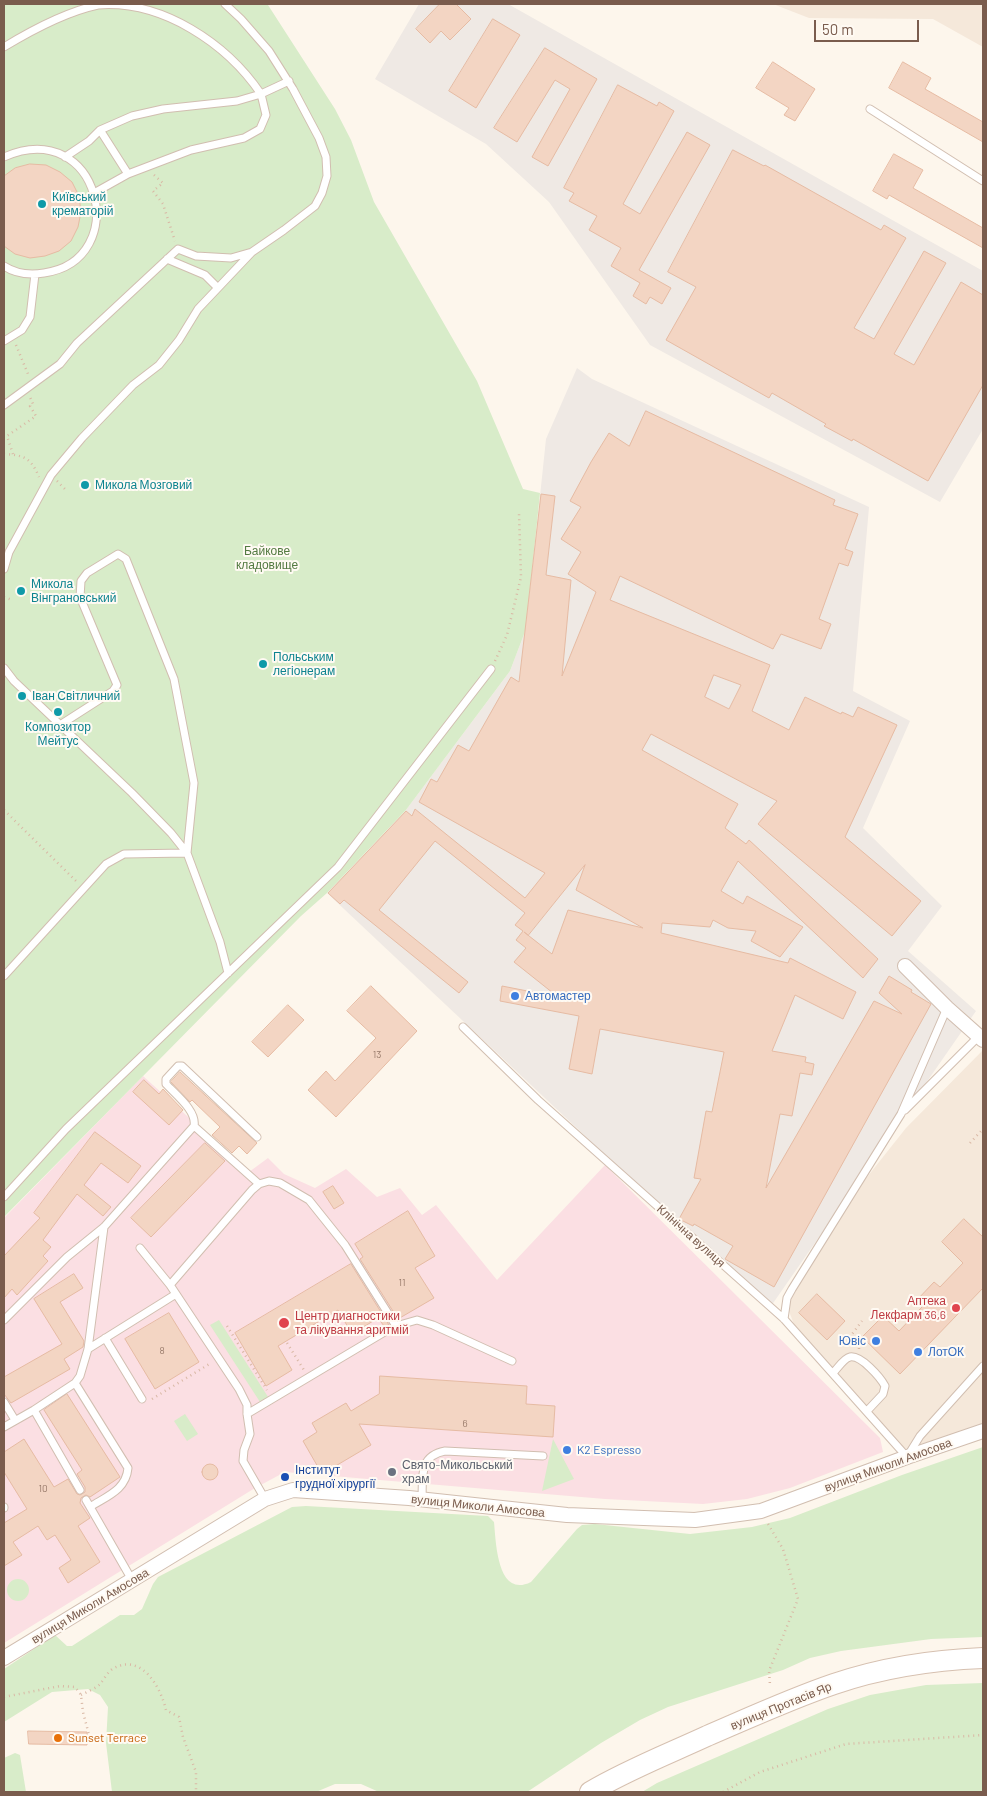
<!DOCTYPE html>
<meta charset="utf-8">
<style>
body{margin:0}
#map{position:relative;width:987px;height:1796px;overflow:hidden;background:#fdf6ec;font-family:Barlow,sans-serif}
canvas{display:block}
.frame{position:absolute;inset:0;border:5px solid #7a5c4d;pointer-events:none}
.scale{position:absolute;left:814px;top:20px;width:105px;height:22px;box-sizing:border-box;border:2px solid #7a5c4d;border-top:0;padding-left:6px;font-size:15px;line-height:18px;white-space:nowrap;color:#7a5c4d;-webkit-text-stroke:4px #fffaf3;paint-order:stroke}
</style>
<div id="map">
<canvas width="987" height="1796"></canvas>
<div class="frame"></div>
<div class="scale">50 m</div>
</div>
<script>
const ctx = document.querySelector('canvas').getContext('2d');
ctx.lineJoin = 'round';
function paint(path, color) { ctx.fillStyle = color; ctx.fill(path, 'evenodd'); }
function stroke(path, color, width, dash) { ctx.strokeStyle = color; ctx.lineWidth = width; ctx.lineCap = dash ? 'butt' : 'round'; ctx.setLineDash(dash || []); ctx.stroke(path); }
function drawText(font, color, halo, rows, align = 'center') {
  ctx.font = font + ' Barlow,sans-serif'; ctx.lineWidth = 4; ctx.setLineDash([]); ctx.textBaseline = 'middle'; ctx.strokeStyle = halo; ctx.fillStyle = color; for (const [text, x, y, turn = 0] of rows) {
    ctx.save(); ctx.translate(x, y); ctx.rotate((+turn || 0) * Math.PI / 180); ctx.textAlign = isNaN(turn) ? turn : align; if (halo) ctx.strokeText(text, 0, 0); ctx.fillText(text, 0, 0); ctx.restore();
  }
}
paint(new Path2D(`
 M773,4H983V47L933,19L809,18Z
 M983,1050V1425L905,1449L795,1327L787,1306L796,1287L856,1191L906,1128Z`), '#f5e8da');
paint(new Path2D(`
 M419,4H508L983,271V429L940,502L650,345L549,202L486,144L375,79Z
 M577,368L592,379L869,507L853,691L910,721L863,828L942,906L908,951L976,1011L769,1309L327,893L406,810L510,671L526,629L546,439Z`), '#efe9e4');
paint(new Path2D(`
 M143,1076L249,1172L268,1158L284,1174L315,1188L346,1169L377,1197L400,1188L422,1215L436,1205L497,1280L605,1165L880,1438L883,1452L790,1488L747,1499L703,1504L605,1499L285,1472L255,1488L4,1643V1218Z`), '#fbdfe3');
paint(new Path2D(`
 M4,4H266L268,5L335,109L351,140L374,202L477,381L523,489L540,493L526,629L510,671L406,810L327,893L301,916L4,1217Z
 M219,1320L270,1400L262,1405L210,1325Z
 M185,1414L198,1434L187,1441L174,1421Z
 M553,1439L574,1479L542,1491Z
 M983,1447V1637L931,1639L841,1651L810,1658L783,1670L668,1707L640,1720L601,1743L527,1792H379L361,1784H335L316,1792H112L106,1743L108,1707L100,1695L88,1689L52,1692L4,1722V1669L55,1635L67,1646H72L120,1615H134L142,1609L153,1584L158,1577L292,1507L306,1506L488,1516L494,1522C496,1542 497,1599 531,1582L577,1529L582,1525L595,1524L690,1534L752,1527L790,1518L902,1475Z
 M7 1590a11 11 0 1 1 22 0a11 11 0 1 1-22 0Z
 M983,1683V1792H642L657,1783L828,1709L870,1695L926,1685Z
 M15,1753L20,1755L26,1792H4V1758Z`), '#d8ecc9');
const building = new Path2D(`
 M440,4H456L471,19L450,40L441,31L430,43L416,29Z
 M493,19L520,35L476,108L449,91Z
 M545,48L597,79L548,166L532,157L570,89L555,80L517,142L494,128Z
 M773,62L815,89L795,121L784,115L789,108L756,88Z
 M903,62L931,78L925,89L983,122V142L889,88Z
 M618,85L657,106L659,102L674,111L623,204L640,214L687,132L710,145L639,270L671,288L662,304L650,297L646,304L633,296L640,283L611,266L621,248L589,230L597,216L569,201L574,193L564,188Z
 M733,150L764,166L765,165L881,230L884,225L906,238L854,328L874,339L924,251L946,263L894,354L914,365L961,282L983,295V385L928,481L853,439L852,441L824,426L826,424L772,393L769,398L666,340L696,287L668,272Z
 M894,154L923,170L913,188L983,228V248L889,195L887,199L873,191Z
 M30,164L46,165L60,172L72,182L79,196L81,212L78,227L71,241L59,251L45,256L30,258L15,254L4,246V176L15,168Z
 M646,411L835,500L833,505L858,514L845,549L853,552L848,566L839,563L819,619L831,624L821,649L781,634L773,649L620,576L610,600L770,665L752,711L789,730L805,697L841,714L842,712L853,717L858,707L897,725L845,837L921,901L892,936L758,824L777,801L651,734L642,750L738,804L725,828L746,844L749,840L878,959L863,978L738,861L721,891L743,904L747,896L803,927L780,957L751,941L756,931L728,928L713,920L710,927L662,923L661,933L788,963L790,958L856,992L843,1019L795,995L772,1051L806,1057L805,1062L814,1064L812,1075L800,1073L792,1116L780,1114L766,1188L874,1001L902,1014L879,993L889,976L912,990L911,992L931,1004L774,1287L725,1259L733,1246L694,1224L693,1226L679,1219L701,1179L694,1178L706,1111L712,1112L724,1052L600,1029L592,1074L569,1069L579,1016L500,1001L502,986L558,997L514,962L526,948L516,940L523,931L515,925L525,913L435,841L379,910L468,982L459,993L344,900L340,904L328,893L406,811L412,816L415,809L525,898L545,873L419,802L431,779L437,782L458,745L469,751L511,677L519,682L541,494L555,496L546,575L571,580L562,676L596,592L568,574L581,552L561,539L581,507L570,501L591,462L609,433L629,446ZM714,675L741,685L729,709L705,697ZM585,865L576,890L643,928L568,910L552,954L524,932L528,935Z
 M371,986L417,1031L336,1117L308,1090L326,1071L335,1081L376,1038L347,1011Z
 M288,1005L304,1020L268,1057L252,1042Z
 M180,1072L257,1143L247,1154L239,1146L232,1153L212,1135L220,1127L192,1100L190,1102L171,1082Z
 M144,1080L159,1094L163,1089L183,1110L169,1125L133,1092Z
 M95,1132L141,1166L128,1183L101,1163L84,1185L111,1207L103,1216L77,1194L43,1240L51,1247L43,1256L48,1261L17,1295L12,1289L4,1298V1256L40,1218L34,1213Z
 M205,1143L225,1161L151,1237L131,1218Z
 M333,1186L344,1203L334,1209L323,1192Z
 M408,1211L435,1256L415,1268L434,1298L398,1319L360,1259L363,1257L355,1244Z
 M964,1219L983,1237V1288L900,1374L862,1337L883,1316L899,1331L922,1307L916,1301L934,1282L940,1287L963,1263L942,1242Z
 M351,1264L389,1325L384,1326L378,1318L352,1334L338,1310L278,1346L292,1370L266,1386L235,1333Z
 M74,1274L83,1288L60,1302L84,1341L83,1347L64,1359L70,1369L11,1403L4,1394V1377L62,1344L34,1299Z
 M817,1294L845,1321L827,1340L799,1313Z
 M169,1313L199,1362L155,1389L125,1339Z
 M380,1376L527,1386L526,1404L555,1406L553,1437L359,1424L371,1445L322,1474L303,1441L317,1432L312,1423L346,1403L351,1411L379,1394Z
 M67,1394L120,1477L90,1497L86,1495L81,1498L80,1503L90,1518L78,1526L100,1562L68,1583L59,1568L71,1560L55,1535L47,1540L38,1526L13,1542L22,1555L4,1566V1523L27,1509L4,1472V1452L24,1439L54,1487L68,1479L77,1494L80,1495L85,1492V1487L77,1474L82,1470L44,1410Z
 M202 1472a8 8 0 1 1 16 0a8 8 0 1 1-16 0Z
 M28,1731L87,1732V1745L29,1744Z`);
paint(building, '#f3d5c3');
stroke(building, '#e6bba3', 1);
const lane = new Path2D(`
 M4,47C32,30 65,12 98,5C163,0 227,44 261,94L237,101L163,109L132,116L100,130L89,141L65,157
 M870,109L983,181
 M100,130L128,174
 M4,157C100,115 134,260 44,273C31,275 16,274 4,266
 M94,193L128,174L191,150L244,138L260,129L266,115L261,94L289,81
 M167,259L205,275L217,287
 M4,341L22,330L30,317L35,274
 M4,405L60,364L77,343L178,249L196,256L231,258L252,252L284,230L315,206L322,193L327,176L326,157L319,138L293,89L269,51L241,19L225,4
 M4,569L9,552L51,475L82,438L133,385L159,365L179,340L198,309L252,252
 M4,668L14,681L132,793L171,833L187,853L220,942L228,973
 M4,976L106,864L124,854L187,853L194,783L174,679L126,559L118,554L87,573L81,581L80,597L117,685L113,691L60,725
 M463,1027L538,1100L784,1319L907,1457L920,1436L983,1366
 M905,1110L979,1036
 M194,1126C197,1111 176,1095 166,1084V1079L178,1066H182L257,1137
 M4,1197L66,1129L338,867L491,669
 M140,1248L170,1285L239,1389L247,1405V1414L250,1434L244,1450L243,1461L265,1499
 M170,1285L252,1190L259,1184L269,1181L280,1183L309,1200L345,1245L396,1326L417,1320L433,1325L512,1361
 M784,1319L787,1298L792,1289L901,1114L947,1008
 M4,1320L67,1257L104,1227L194,1126L259,1184
 M105,1338L142,1399
 M88,1349L176,1294
 M833,1373C837,1369 844,1358 850,1357C861,1355 880,1377 885,1386L883,1394L867,1411
 M75,1383L80,1376L88,1349L104,1227
 M4,1402L15,1420
 M34,1410L75,1383L128,1468C126,1490 107,1496 90,1507
 M247,1414L388,1330
 M4,1427L34,1410L80,1490
 M86,1500L132,1580
 M422,1500C423,1478 418,1456 445,1451L543,1456
 M4,1507V1508`);
const street = new Path2D(`
 M905,966L947,1008L983,1040
 M4,1658L265,1499L293,1490L409,1498L567,1515L695,1520L761,1511L907,1457L983,1431`);
const secondary = new Path2D(`
 M590,1792C627,1770 668,1754 707,1736C749,1718 790,1699 834,1684C881,1668 933,1660 983,1658`);
stroke(lane, '#d1beb0', 9);
stroke(street, '#d1beb0', 16);
stroke(secondary, '#d6c0b0', 22);
stroke(new Path2D(`
 M154,175L163,183L153,191L163,204L175,241
 M16,345L28,374
 M4,454C24,455 31,458 39,477
 M13,454L7,436L36,416L30,406L33,404L30,397
 M57,481L66,490
 M4,597L12,600
 M495,661L507,635L521,577L519,513
 M4,810L78,883
 M970,1143L983,1129
 M227,1326L267,1390
 M287,1343L304,1370
 M859,1349V1346L850,1337L862,1321
 M152,1399L211,1363
 M768,1524L783,1549L798,1599L769,1671L770,1685
 M81,1695C87,1692 94,1689 99,1685C104,1680 107,1672 114,1668C142,1653 161,1688 166,1710L179,1717L183,1737L196,1772V1792
 M4,1697L60,1686L75,1687L81,1695L83,1712L89,1735
 M723,1792L760,1772L846,1744L983,1735`), '#d9b8a5', 2.5, [1, 4]);
stroke(lane, '#fff', 7);
stroke(street, '#fff', 14);
stroke(secondary, '#fff', 20);
for (const [x, y, r, color] of [
 [42,204,5,"#0f9aa8"],
 [85,485,5,"#0f9aa8"],
 [21,591,5,"#0f9aa8"],
 [263,664,5,"#0f9aa8"],
 [22,696,5,"#0f9aa8"],
 [58,712,5,"#0f9aa8"],
 [515,996,5,"#3f7fe0"],
 [956,1308,5,"#e0444e"],
 [284,1323,6,"#e0444e"],
 [876,1341,5,"#3f7fe0"],
 [918,1352,5,"#3f7fe0"],
 [567,1450,5,"#3f7fe0"],
 [392,1472,5,"#6b7280"],
 [285,1477,5,"#1a4fb4"],
 [58,1738,5,"#e8710a"]
]) { const dot = new Path2D(); dot.arc(x, y, r, 0, 2 * Math.PI); ctx.fillStyle = color; ctx.fill(dot); stroke(dot, '#fffaf3', 2); }
drawText('10px', '#987a6a', null, [
 ["13",377,1055],
 ["11",402,1283],
 ["8",162,1351],
 ["6",465,1424],
 ["10",43,1489]
]);
drawText('12px', '#0d838f', '#fffaf3', [
 ["Київський",52,197],
 ["крематорій",52,211],
 ["Микола Мозговий",95,485],
 ["Микола",31,584],
 ["Вінграновський",31,598],
 ["Польським",273,657],
 ["легіонерам",273,671],
 ["Іван Світличний",32,696],
 ["Композитор",58,727,"center"],
 ["Мейтус",58,741,"center"]
], 'left');
drawText('12px', '#537a41', '#fffaf3', [
 ["Байкове",267,551],
 ["кладовище",267,565]
]);
drawText('12px', '#366cbe', '#fffaf3', [
 ["Автомастер",525,996],
 ["Ювіс",866,1341,"right"],
 ["ЛотОК",928,1352],
 ["K2 Espresso",577,1450]
], 'left');
drawText('12px', '#7a5c4d', '#fffaf3', [
 ["Клінічна вулиця",691,1236,42],
 ["вулиця Миколи Амосова",888,1465,-20],
 ["вулиця Миколи Амосова",478,1506,6],
 ["вулиця Миколи Амосова",90,1606,-31],
 ["вулиця Протасів Яр",781,1706,-22]
]);
drawText('12px', '#be3a42', '#fffaf3', [
 ["Аптека",946,1301],
 ["Лекфарм 36,6",946,1315],
 ["Центр диагностики",295,1316,"left"],
 ["та лікування аритмій",295,1330,"left"]
], 'right');
drawText('12px', '#5b616d', '#fffaf3', [
 ["Свято-Микольський",402,1465],
 ["храм",402,1479]
], 'left');
drawText('12px', '#164399', '#fffaf3', [
 ["Інститут",295,1470],
 ["грудної хірургії",295,1484]
], 'left');
drawText('12px', '#c56008', '#fffaf3', [
 ["Sunset Terrace",68,1738]
], 'left');
</script>
